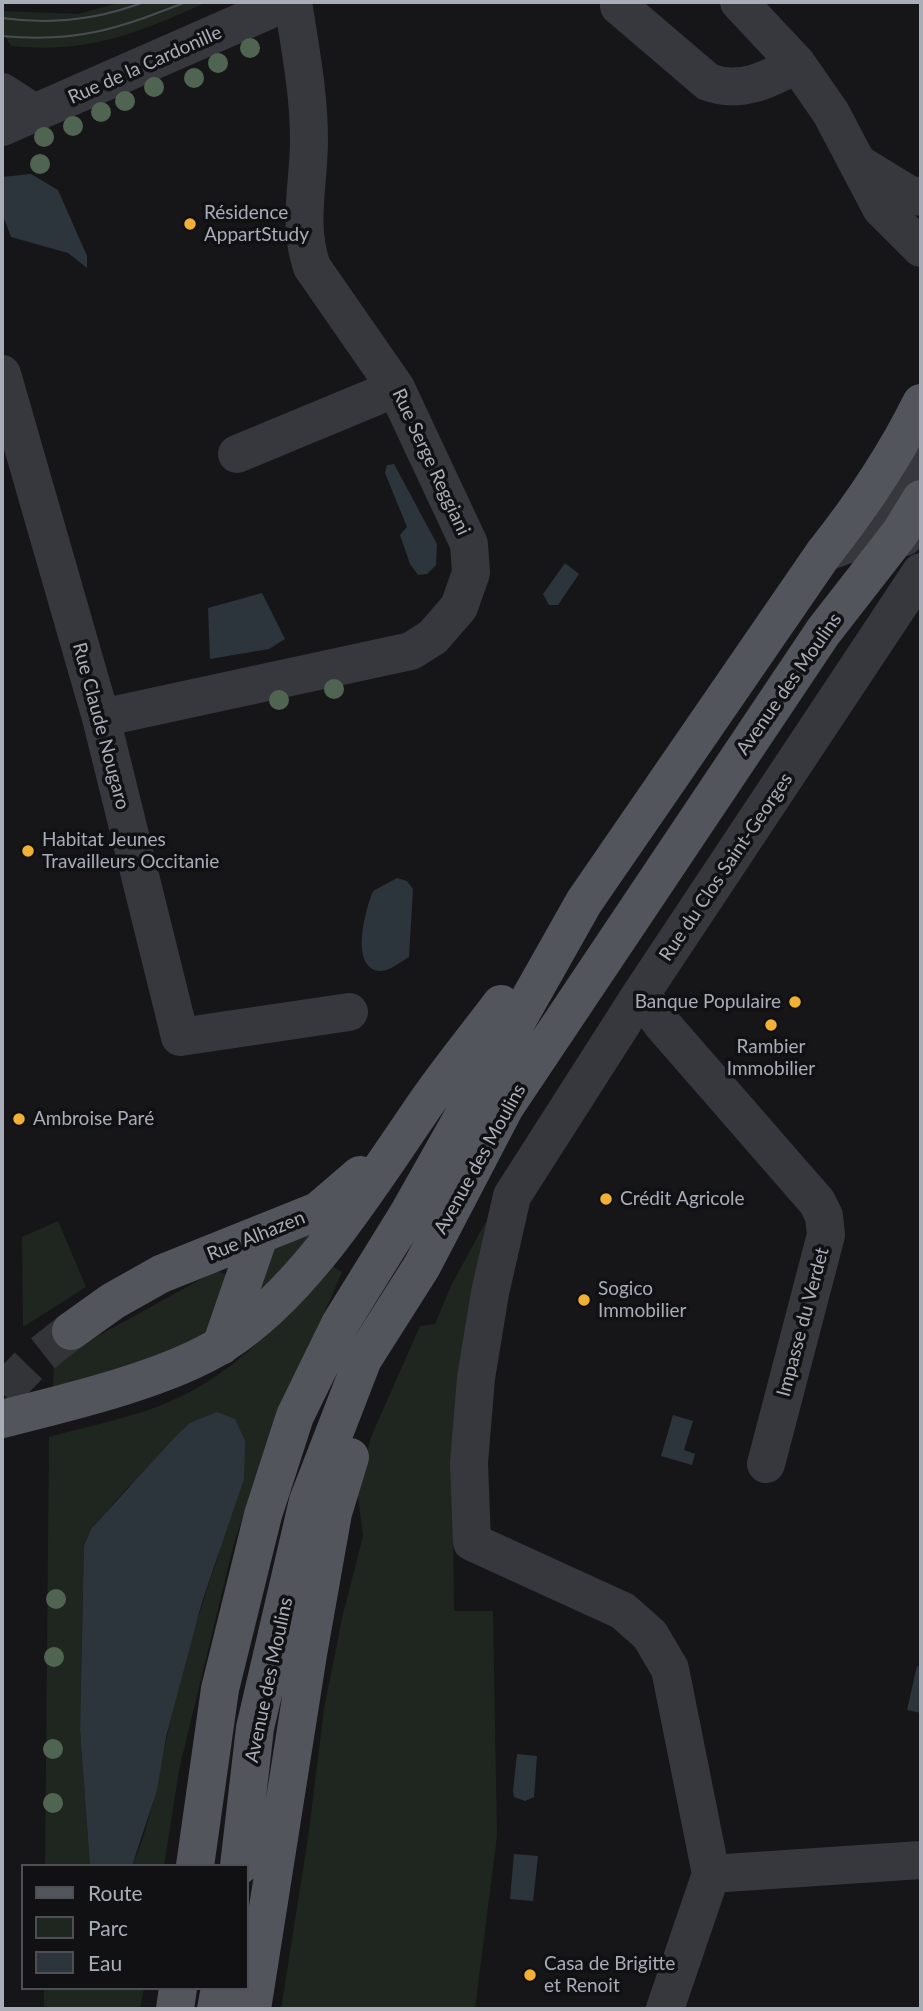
<!DOCTYPE html>
<meta charset="utf-8">
<style>
body{margin:0}
#map{position:relative;width:923px;height:2011px;overflow:hidden;background:#161618;font-family:Lato,sans-serif}
canvas{display:block}
.frame{position:absolute;inset:0;border:4px solid #a8adb8;pointer-events:none}
.legend{position:absolute;left:21px;top:1864px;width:228px;height:126px;box-sizing:border-box;background:#111113;border:2px solid #4d4f55;margin:0;padding:9px 12px;list-style:none;font-size:21px;color:#a8adb8}
.legend li{display:flex;align-items:center;gap:14px;height:35px}
.legend b{width:35px;border:2px solid #4d4f55}
</style>
<div id="map">
<canvas width="923" height="2011"></canvas>
<div class="frame"></div>
<ul class="legend">
<li><b style="height:9px;background:#53555c"></b>Route</li>
<li><b style="height:19px;background:#1e261f"></b>Parc</li>
<li><b style="height:19px;background:#2c353c"></b>Eau</li>
</ul>
</div>
<script>
const ctx = document.querySelector('canvas').getContext('2d');
ctx.lineJoin = 'round';
function paint(path, color) { ctx.fillStyle = color; ctx.fill(path, 'evenodd'); }
function stroke(path, color, width, dash) { ctx.strokeStyle = color; ctx.lineWidth = width; ctx.lineCap = dash ? 'butt' : 'round'; ctx.setLineDash(dash || []); ctx.stroke(path); }
function drawText(font, color, halo, rows, align = 'center') {
  ctx.font = font + ' Lato,sans-serif'; ctx.lineWidth = 7; ctx.setLineDash([]); ctx.textBaseline = 'middle'; ctx.strokeStyle = halo; ctx.fillStyle = color; for (const [text, x, y, turn = 0] of rows) {
    ctx.save(); ctx.translate(x, y); ctx.rotate((+turn || 0) * Math.PI / 180); ctx.textAlign = isNaN(turn) ? turn : align; if (halo) ctx.strokeText(text, 0, 0); ctx.fillText(text, 0, 0); ctx.restore();
  }
}
paint(new Path2D(`
 M122,2H207C139,33 88,54 11,46L2,31V11L78,14Z
 M58,1221L86,1287L23,1327L22,1237Z
 M485,1223L488,1224L453,1510L454,1611H493L497,1836L475,2009H281L308,1838L324,1709L342,1618L363,1536L357,1489L371,1437L420,1326L435,1324L451,1286Z
 M309,1231L321,1234L253,1301L267,1252Z
 M331,1265L342,1272L264,1452L233,1547L179,1770L164,1866H132C151,1824 157,1780 167,1736C181,1674 198,1613 219,1554L129,1486L91,1529L84,1546L80,1730L90,1866H45L49,1437C92,1425 142,1416 182,1396C242,1367 287,1314 331,1265Z
 M216,1271L232,1276L202,1341L53,1391L54,1360Z
 M44,1988H144L140,2009H44Z`), '#1e261f');
paint(new Path2D(`
 M31,174L58,190L87,256V268L68,253L11,237L2,213V177Z
 M394,464L437,544L436,565L427,574L418,575L410,564L400,535L407,527L385,473L387,465Z
 M565,563L579,574L558,605H549L543,594Z
 M262,593L285,639L269,649L210,659L208,608Z
 M397,878L407,881L413,889L409,957C400,962 389,972 379,971C349,967 366,908 373,891Z
 M217,1412L235,1419L245,1441L244,1479L202,1602L166,1737L157,1790L132,1866H90L80,1730L84,1546L91,1529L176,1436L190,1423Z
 M673,1415L693,1421L684,1450L695,1454L692,1465L661,1456Z
 M917,1666L921,1667V1713L907,1710Z
 M517,1754L537,1756L534,1797L525,1801L514,1797L513,1791Z
 M514,1854L538,1856L533,1901L510,1899Z`), '#2c353c');
stroke(new Path2D(`
 M2,1393L33,1361L71,1331`), '#333438', 38, [38, 19]);
stroke(new Path2D(`
 M739,2L797,64L831,113L881,208L921,248
 M619,6L708,82C740,94 768,80 797,64
 M2,92L36,114
 M2,127L287,2
 M859,164L908,194L921,197
 M2,374L101,718L180,1037L349,1012
 M237,454L396,388
 M904,537L893,512L921,457
 M824,553L862,539L900,533
 M101,718L411,651L433,637L459,607L471,573L469,544L396,388L312,267C297,224 309,184 309,140C309,93 300,48 293,2
 M641,994L662,1024L817,1202L824,1216L826,1235L766,1464
 M711,1874L921,1860
 M665,2009L711,1874L670,1669L650,1635L623,1611L472,1542L469,1463L476,1378L490,1293L512,1196L641,994L921,572`), '#37383d', 38);
stroke(new Path2D(`
 M71,1331L113,1301L161,1274L318,1211L360,1175
 M221,1346L259,1236
 M2,1419C66,1403 168,1379 223,1344C303,1293 365,1192 418,1115C443,1077 473,1041 501,1004
 M195,1866L220,1689L263,1515L295,1416L340,1324L408,1214L584,902L824,553C862,505 894,458 921,403
 M239,1866L255,1728L308,1501L363,1359L422,1266L505,1107L823,632L900,533L921,499
 M175,2009L178,1988
 M216,2009L220,1988
 M252,2009L308,1654L333,1513L350,1457`), '#53555c', 38);
stroke(new Path2D(`
 M2,18C51,25 97,20 144,2
 M2,36C77,43 117,29 186,2`), '#4a4c52', 2);
ctx.fillStyle = '#506452';
for (const [x, y] of [
 [250,48],
 [218,63],
 [194,78],
 [154,87],
 [125,101],
 [101,112],
 [73,126],
 [44,137],
 [40,164],
 [334,689],
 [279,700],
 [56,1599],
 [54,1657],
 [53,1749],
 [53,1803]
]) { ctx.beginPath(); ctx.arc(x, y, 10, 0, 2 * Math.PI); ctx.fill(); }
for (const [x, y, r, color] of [
 [190,224,7,"#f2b134"],
 [28,851,7,"#f2b134"],
 [795,1002,7,"#f2b134"],
 [771,1025,7,"#f2b134"],
 [19,1119,7,"#f2b134"],
 [606,1199,7,"#f2b134"],
 [584,1300,7,"#f2b134"],
 [530,1975,7,"#f2b134"]
]) { const dot = new Path2D(); dot.arc(x, y, r, 0, 2 * Math.PI); ctx.fillStyle = color; ctx.fill(dot); stroke(dot, '#111113', 2.5); }
drawText('19px', '#a8adb8', '#111113', [
 ["Rue de la Cardonille",145,65,-24],
 ["Rue Serge Reggiani",431,462,65],
 ["Avenue des Moulins",789,684,-55],
 ["Rue Claude Nougaro",101,726,75],
 ["Rue du Clos Saint-Georges",726,867,-56],
 ["Avenue des Moulins",480,1159,-61],
 ["Rue Alhazen",256,1236,-22],
 ["Impasse du Verdet",803,1322,-75],
 ["Avenue des Moulins",269,1680,-78]
]);
drawText('19px', '#a8adb8', '#111113', [
 ["Résidence",204,213],
 ["AppartStudy",204,235],
 ["Habitat Jeunes",42,840],
 ["Travailleurs Occitanie",42,862],
 ["Banque Populaire",781,1002,"right"],
 ["Rambier",771,1047,"center"],
 ["Immobilier",771,1069,"center"],
 ["Ambroise Paré",33,1119],
 ["Crédit Agricole",620,1199],
 ["Sogico",598,1289],
 ["Immobilier",598,1311],
 ["Casa de Brigitte",544,1964],
 ["et Renoit",544,1986]
], 'left');
</script>
